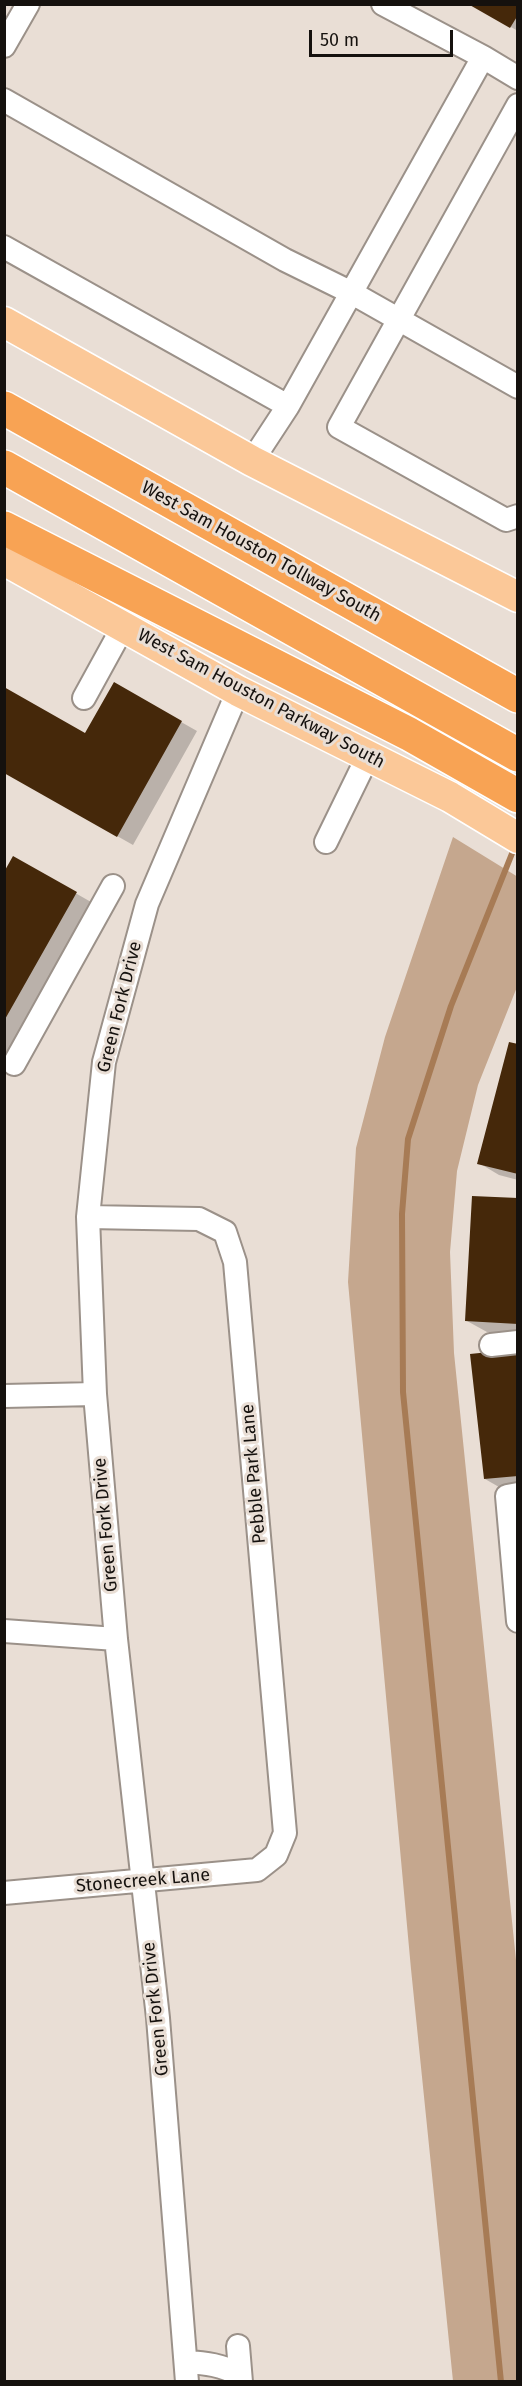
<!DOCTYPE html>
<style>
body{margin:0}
#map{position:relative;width:522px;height:2386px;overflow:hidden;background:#e9ded5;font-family:"Fira Sans",sans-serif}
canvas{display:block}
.frame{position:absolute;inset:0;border:6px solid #15110e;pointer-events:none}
.scale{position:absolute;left:309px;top:30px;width:144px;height:27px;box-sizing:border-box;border:3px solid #15110e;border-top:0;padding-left:8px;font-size:18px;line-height:21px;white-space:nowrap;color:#15110e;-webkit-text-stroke:4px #e9ded5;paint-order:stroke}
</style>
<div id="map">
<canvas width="522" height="2386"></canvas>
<div class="frame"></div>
<div class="scale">50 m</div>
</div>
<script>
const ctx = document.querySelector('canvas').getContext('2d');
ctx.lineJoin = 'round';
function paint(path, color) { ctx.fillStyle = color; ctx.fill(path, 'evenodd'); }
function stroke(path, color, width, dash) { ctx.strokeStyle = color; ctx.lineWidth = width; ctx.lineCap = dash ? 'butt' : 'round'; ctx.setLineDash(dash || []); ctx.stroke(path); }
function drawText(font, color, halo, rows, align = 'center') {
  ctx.font = font + ' "Fira Sans",sans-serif'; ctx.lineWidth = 6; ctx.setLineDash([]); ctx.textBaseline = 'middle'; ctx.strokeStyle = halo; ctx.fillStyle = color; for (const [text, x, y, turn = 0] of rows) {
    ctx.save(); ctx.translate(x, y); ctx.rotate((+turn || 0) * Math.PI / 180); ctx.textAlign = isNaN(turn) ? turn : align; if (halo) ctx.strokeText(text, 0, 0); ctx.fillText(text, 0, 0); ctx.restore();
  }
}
paint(new Path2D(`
 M453,837L518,877L517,987L478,1085L457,1171L450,1252L454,1353L517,1970V2382L453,2381L411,1969L348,1282L356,1148L385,1037Z`), '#c5a78e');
paint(new Path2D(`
 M470,4H518V31Z
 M114,684L197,731L133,845L4,772L86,735Z
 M14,858L91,902L4,1058V875Z
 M518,1045V1180L499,1175L479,1163Z
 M518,1200V1334L487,1332L467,1321Z
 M518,1351V1489L506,1491L485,1479Z`), '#0003');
stroke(new Path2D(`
 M501,2382L403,1392L402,1214L408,1139L451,1006L515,846`), '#a77b55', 6);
paint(new Path2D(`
 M468,4H518V15L510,28Z
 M114,682L182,721L117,837L4,773V687L85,733Z
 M13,856L77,892L4,1021V872Z
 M509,1042L518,1044V1174L477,1164Z
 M472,1196L518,1198V1324L465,1321Z
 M518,1349V1476L484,1479L470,1354Z`), '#45280a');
const minor = new Path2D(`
 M383,4L483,57L518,78
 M4,46L28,4
 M4,100L285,260L352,293L518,387
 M518,105L339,427L506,520L518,516
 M4,247L288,406
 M252,461L288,406L483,57
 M84,698L123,627
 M326,842L368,756
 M14,1064L113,886
 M491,1345L518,1342
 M4,1396L95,1394
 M518,1494L507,1496L518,1621
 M4,1631L116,1639
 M4,1893L257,1870L276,1855L285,1833L235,1262L225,1232L199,1219L88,1217
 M238,2346L241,2382
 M186,2362C206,2363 222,2365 240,2375
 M187,2382L158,2018L116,1639L95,1394L88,1217L104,1062L147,904L238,691`);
const major = new Path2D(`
 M4,322L252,461L518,597
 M4,560L238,691L450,797L518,838`);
const highway = new Path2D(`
 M4,408L518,696
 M4,467L518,755
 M4,528L409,734L518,796`);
stroke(minor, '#9b9189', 26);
stroke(major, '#fff', 33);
stroke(highway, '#fff', 36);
stroke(minor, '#fff', 22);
stroke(major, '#fbc898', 30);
stroke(highway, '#f8a354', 33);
drawText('18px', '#15110e', '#e9ded5', [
 ["West Sam Houston Tollway South",261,552,29],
 ["West Sam Houston Parkway South",261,699,28],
 ["Green Fork Drive",120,1007,-76],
 ["Pebble Park Lane",254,1474,-95],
 ["Green Fork Drive",106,1525,-95],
 ["Stonecreek Lane",143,1881,-5],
 ["Green Fork Drive",156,2009,-96]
]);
</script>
